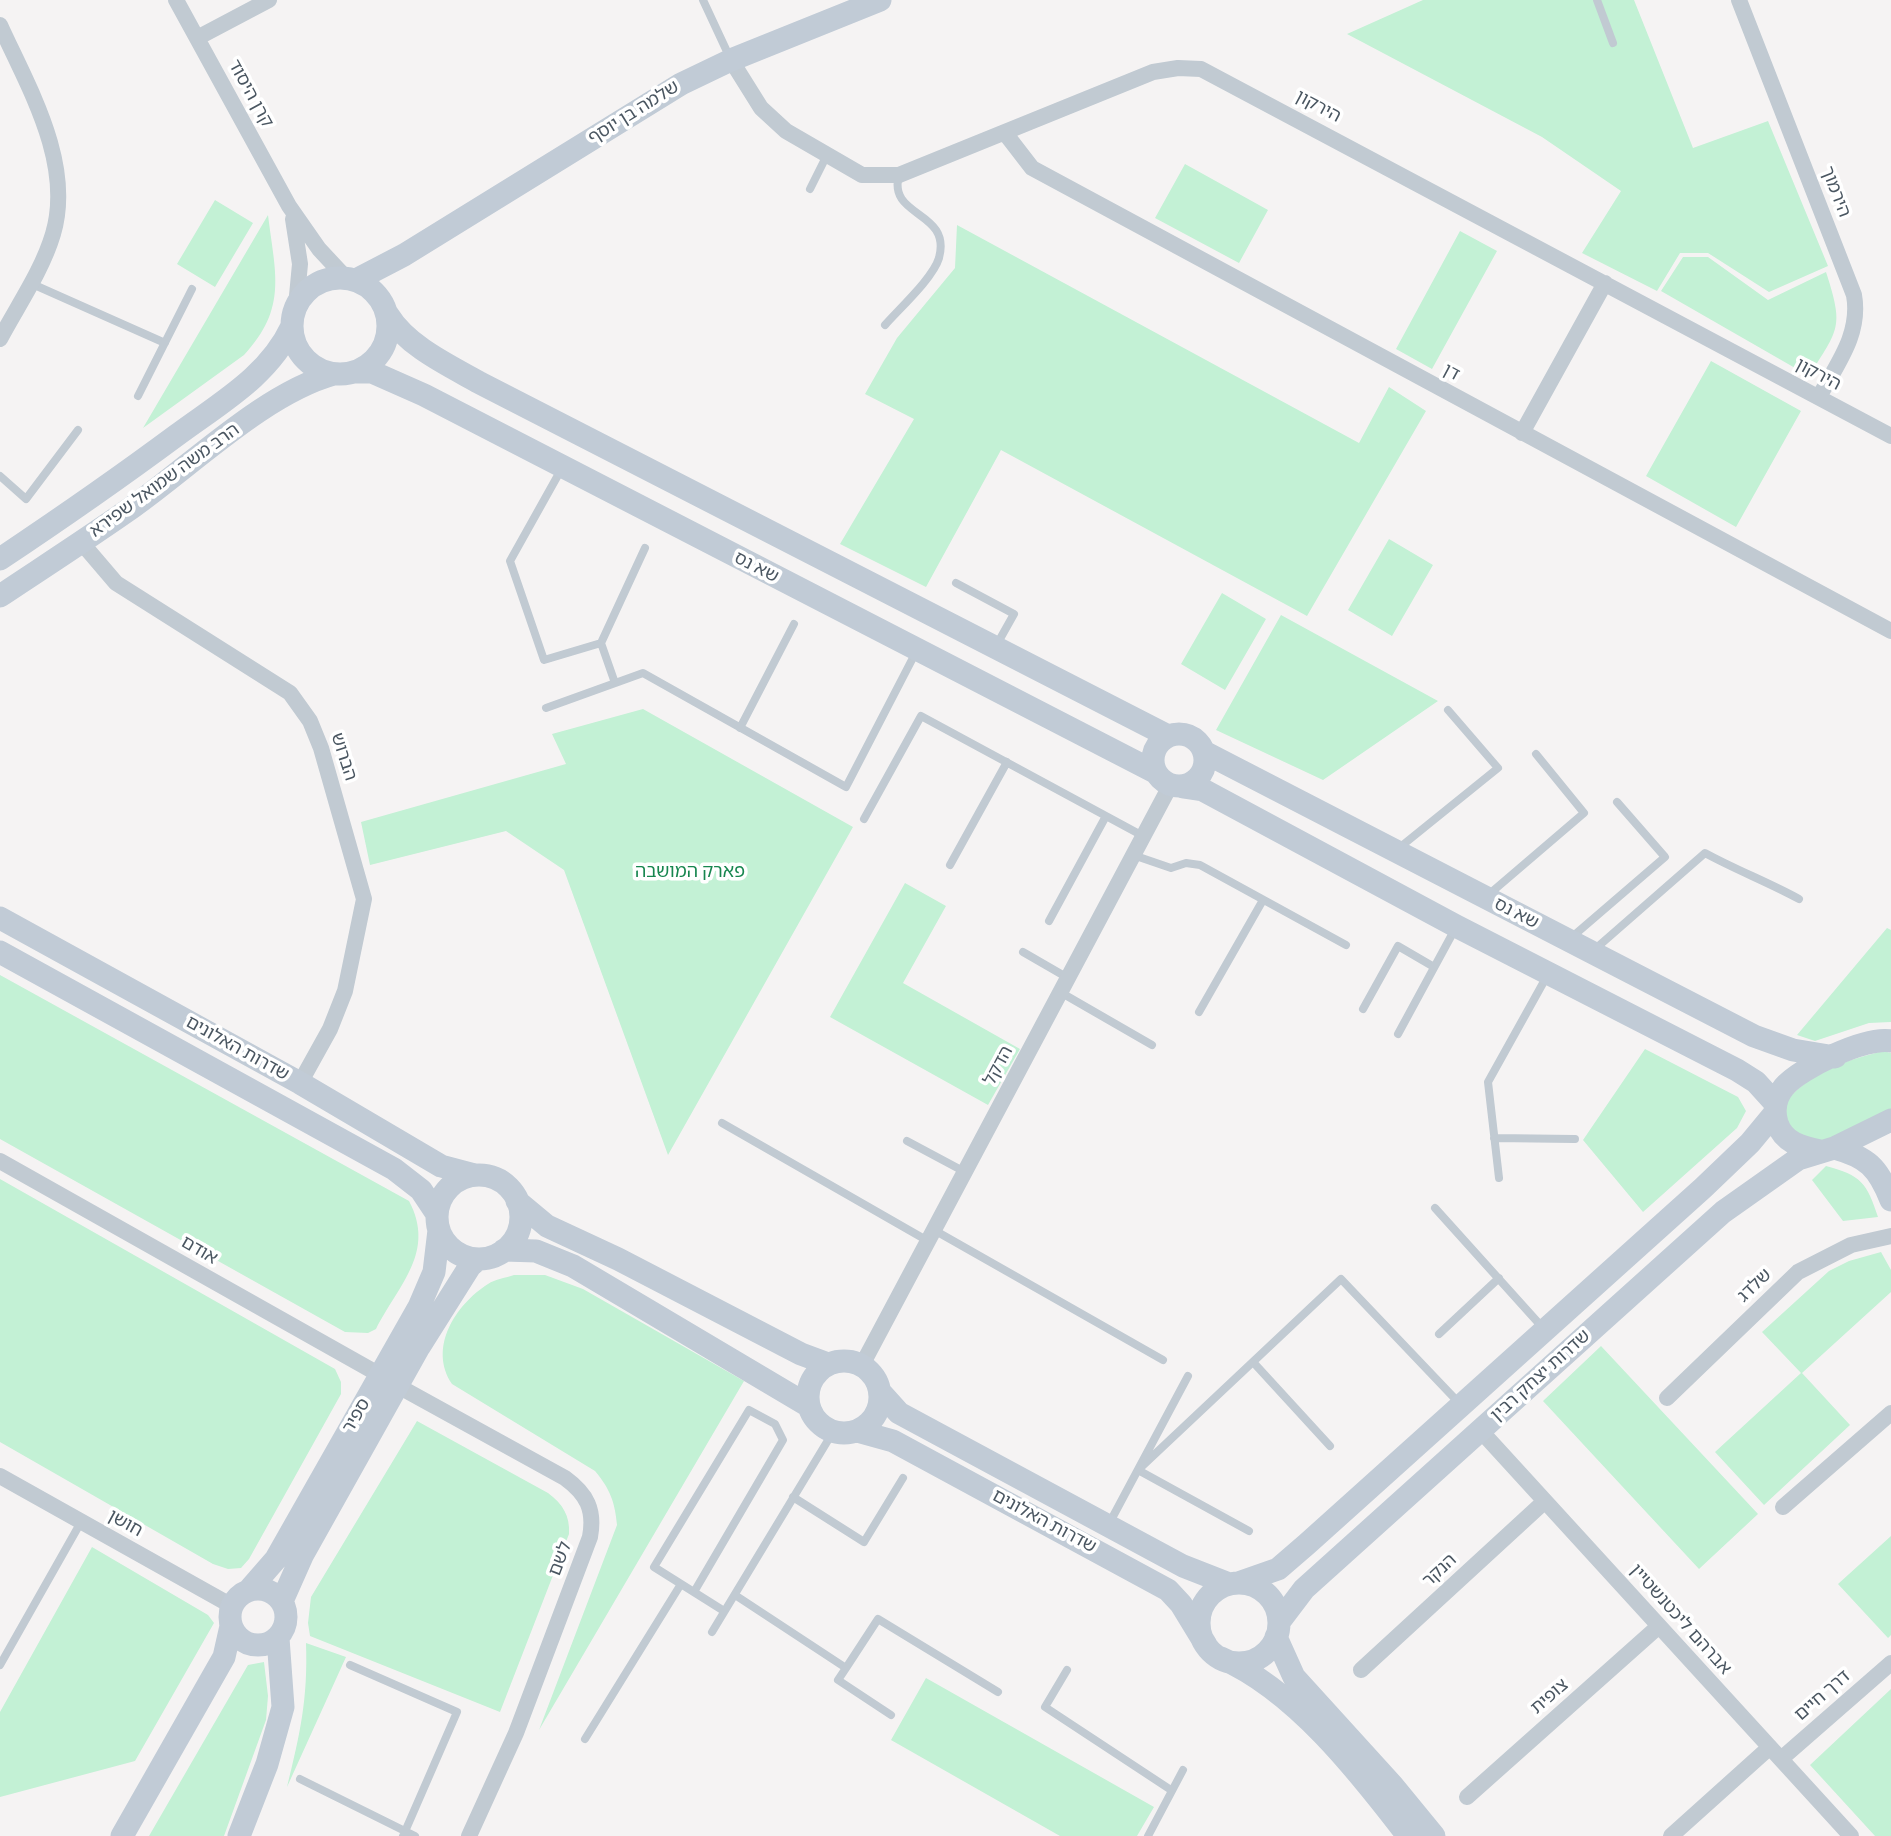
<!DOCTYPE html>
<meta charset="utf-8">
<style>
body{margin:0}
canvas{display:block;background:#f5f3f3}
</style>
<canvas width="1891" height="1836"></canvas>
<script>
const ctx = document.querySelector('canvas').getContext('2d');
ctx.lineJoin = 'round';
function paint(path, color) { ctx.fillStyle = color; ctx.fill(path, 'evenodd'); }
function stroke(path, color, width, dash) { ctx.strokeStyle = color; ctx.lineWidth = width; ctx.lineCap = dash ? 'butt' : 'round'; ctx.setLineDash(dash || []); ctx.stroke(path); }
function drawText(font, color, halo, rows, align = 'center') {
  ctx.font = font + ' "Roboto Condensed","Noto Sans Hebrew",sans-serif'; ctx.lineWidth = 7; ctx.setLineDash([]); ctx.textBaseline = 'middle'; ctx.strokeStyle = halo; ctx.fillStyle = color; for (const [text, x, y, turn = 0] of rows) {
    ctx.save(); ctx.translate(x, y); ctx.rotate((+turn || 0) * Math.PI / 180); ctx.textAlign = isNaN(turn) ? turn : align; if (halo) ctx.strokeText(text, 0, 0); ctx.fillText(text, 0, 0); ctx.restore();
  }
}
paint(new Path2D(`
 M1423,0H1634L1693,148L1768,121L1828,266L1769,292L1708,253H1680L1657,291L1582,253L1621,191L1542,137L1347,34Z
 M1185,164L1268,210L1239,263L1155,218Z
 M215,200L253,223L215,287L177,264Z
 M268,215C275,273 288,308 244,355L143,428Z
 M957,225L1359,443L1389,387L1426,411L1307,616L1001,450L926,587L840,544L914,419L865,394L897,338L955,268Z
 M1460,231L1497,251L1432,369L1396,349Z
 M1683,257H1708L1768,300L1826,272C1844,328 1839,328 1809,376L1661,291Z
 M1711,361L1801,411L1736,527L1646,476Z
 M1389,539L1433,565L1392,636L1348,610Z
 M1222,593L1266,619L1225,690L1181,664Z
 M1281,615L1438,701L1323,780L1216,730Z
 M643,709L853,827L668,1155L564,870L506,831L370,865L361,822L566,764L552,734Z
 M905,883L946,906L903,983L1020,1049L988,1105L830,1017Z
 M1887,928L1891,930V1022L1869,1023L1815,1041L1797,1035Z
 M0,975L409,1201C436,1252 399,1284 376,1329L368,1333L345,1332L0,1139Z
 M1645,1049L1738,1097L1746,1111L1737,1128L1643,1212L1583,1140Z
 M1883,1051L1891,1053V1110L1828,1140L1817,1143L1792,1134L1782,1106C1808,1073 1843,1061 1883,1051Z
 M1826,1166C1861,1175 1867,1183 1878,1217L1843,1221L1812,1180Z
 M0,1179L335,1369L341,1382V1394L249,1559L241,1568L228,1569L213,1564L0,1442Z
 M1881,1252L1891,1270V1292L1802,1373L1850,1425L1764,1505L1715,1452L1801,1373L1762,1332L1829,1271L1849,1261Z
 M514,1275H545L583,1289L744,1381L539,1730L617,1525C615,1502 610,1489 595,1471L452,1384C428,1348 455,1305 488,1284C495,1279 506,1278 514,1275Z
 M1601,1346L1758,1514L1699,1569L1543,1401Z
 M417,1421L548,1493C563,1504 570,1516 569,1534L500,1712L310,1636L308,1623L311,1597Z
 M1891,1536V1635L1888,1638L1838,1584Z
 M92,1547L208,1615L214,1623L135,1761L0,1797V1712Z
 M306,1643L346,1657L287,1787C300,1734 308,1699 306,1643Z
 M264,1662L268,1696L266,1720L224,1836H149L248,1665Z
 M926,1678L1154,1807L1137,1836H1060L891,1740Z
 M1891,1689V1836H1875L1810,1765Z`), '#c3f1d5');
stroke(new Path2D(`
 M703,0L730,58
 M1597,0L1613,43
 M810,189L827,155
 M30,283L165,343
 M885,325C900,308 933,278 939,258C952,210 887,218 899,175
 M138,396L192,289
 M562,468L510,561L544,660L601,643L615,683
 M0,476L26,499L78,430
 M956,583L1014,614L996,646
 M601,643L645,548
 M546,708L643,673L846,787L917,650
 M740,728L794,624
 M864,819L921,716L1143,836
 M1399,848L1498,768L1448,710
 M1133,855L1171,868L1186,863L1200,865L1346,945
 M950,865L1007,762
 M1487,896L1584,813L1536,754
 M1049,921L1106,816
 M1572,937L1665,857L1617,802
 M1594,950L1705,853C1736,870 1768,882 1799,899
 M1023,952L1068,978
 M1060,992L1152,1045
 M1363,1009L1398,946L1434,967
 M1199,1012L1263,900
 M1398,1034L1455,929
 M722,1123L928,1241
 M1494,1138L1575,1139
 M907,1141L965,1172
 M1499,1178L1488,1082L1547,976
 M1435,1208L1543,1328
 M934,1230L1163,1360
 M1439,1334L1499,1278
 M1253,1362L1330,1446
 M793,1497L864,1542L903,1478
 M1110,1522L1188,1376
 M1249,1531L1138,1470L1341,1279L1460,1404
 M694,1592L783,1440L775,1424L749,1410L654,1567L724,1611
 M735,1595L846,1668L878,1619L998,1692
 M712,1632L833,1432
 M0,1665L81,1522
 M350,1665L457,1712L403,1836
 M846,1668L838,1680L891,1715
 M1067,1670L1045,1707L1171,1790
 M585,1739L681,1584
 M300,1779L415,1836
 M1148,1836L1183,1770`), '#c1cad2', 8);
stroke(new Path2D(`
 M176,0L289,206L319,249L346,278
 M1739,0L1854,295C1861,334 1837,364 1819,397
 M0,25C28,87 74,163 53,234C42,271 18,305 0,339
 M197,38L269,0
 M731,60L761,108L786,131L862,175H899L1153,72L1178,68L1201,69L1891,436
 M1005,133L1032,168L1891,631
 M293,219L300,264L296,306
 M1522,433L1605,283
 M81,542L116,583L290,693L310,721L321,748L364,899L345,991L330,1029L300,1083
 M0,1161L380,1375
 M862,1365L1170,786
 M398,1386L565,1478C587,1494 595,1510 590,1537L516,1733L469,1836
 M1667,1398L1798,1272L1851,1245L1891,1236
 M1480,1430L1851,1836
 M0,1476L232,1606
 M1783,1507L1891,1413
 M1361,1670L1545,1501
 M1781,1759L1891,1663
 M1467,1797L1659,1626
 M1671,1836L1770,1747`), '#c1cad2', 16);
stroke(new Path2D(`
 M292 326a48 48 0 1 1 96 0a48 48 0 1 1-96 0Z
 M356,280L404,255L681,84L731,60L880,0
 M388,315C407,346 448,365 480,383L1168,736
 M355,372H372L424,395L1155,772
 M0,559C60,519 119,478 177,435C220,403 269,376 292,326
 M0,596C45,566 90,537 134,506C193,464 265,393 334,374
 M1153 760a26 26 0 1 1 52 0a26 26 0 1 1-52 0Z
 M1204,752L1754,1036L1793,1050L1835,1057
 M1183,787L1203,790L1456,926L1737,1070L1756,1082L1775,1103
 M0,918L300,1083L441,1166L475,1175
 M0,952L394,1169L421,1190L437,1214
 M1834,1148C1867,1157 1878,1167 1891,1200
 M1820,1151C1801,1147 1784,1143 1777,1123C1773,1110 1775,1098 1784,1087C1800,1068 1866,1036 1891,1041
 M437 1217a42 42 0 1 1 84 0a42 42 0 1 1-84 0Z
 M517,1201L547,1226L618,1259L801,1354L828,1364
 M504,1250L536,1251L573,1266L809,1406
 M808 1397a36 36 0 1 1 72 0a36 36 0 1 1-72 0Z
 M881,1393L899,1413L1183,1566L1229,1584
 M857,1431L893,1441L1168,1590L1181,1604L1206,1645
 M1238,1583L1278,1569L1307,1544L1703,1188L1750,1143L1774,1114
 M1199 1623a40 40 0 1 1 80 0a40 40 0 1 1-80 0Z
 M230 1617a28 28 0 1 1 56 0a28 28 0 1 1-56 0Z
 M249,1590L276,1559L419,1307L434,1272L439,1230
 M282,1601L302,1556L419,1347L470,1266L478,1259
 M1279,1622L1304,1589L1723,1212L1798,1159L1834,1148L1891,1120
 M1276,1637L1294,1677L1393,1786L1434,1836
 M1221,1658C1295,1690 1359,1772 1408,1836
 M122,1836L224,1657L231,1626
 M239,1836L267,1764L283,1707L278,1638`), '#c1cbd6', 23);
drawText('18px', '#4a5661', '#fff', [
 ["קרן היסוד",250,94,61],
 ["הירקון",1318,107,28],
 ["שלמה בן יוסף",634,113,-32],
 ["הירמוך",1835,192,69],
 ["דן",1451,373,28],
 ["הירקון",1818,375,28],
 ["הרב משה שמואל שפירא",165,481,-36],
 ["שא נס",756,568,27],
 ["הברוש",343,757,72],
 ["שא נס",1516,914,27],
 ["שדרות האלונים",237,1049,29],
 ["הדקל",999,1066,-62],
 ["אודם",199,1251,30],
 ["שלדג",1755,1286,-44],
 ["שדרות יצחק רבין",1541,1376,-42],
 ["ספיר",357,1416,-60],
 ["שדרות האלונים",1044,1522,28],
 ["חושן",125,1524,29],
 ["לשם",561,1559,-69],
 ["הנקר",1440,1571,-43],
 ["אברהם ליכטנשטיין",1680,1620,48],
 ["דרך חיים",1823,1696,-41],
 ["צופית",1550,1697,-41]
]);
drawText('18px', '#17864f', '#fff', [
 ["פארק המושבה",690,872]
]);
</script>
